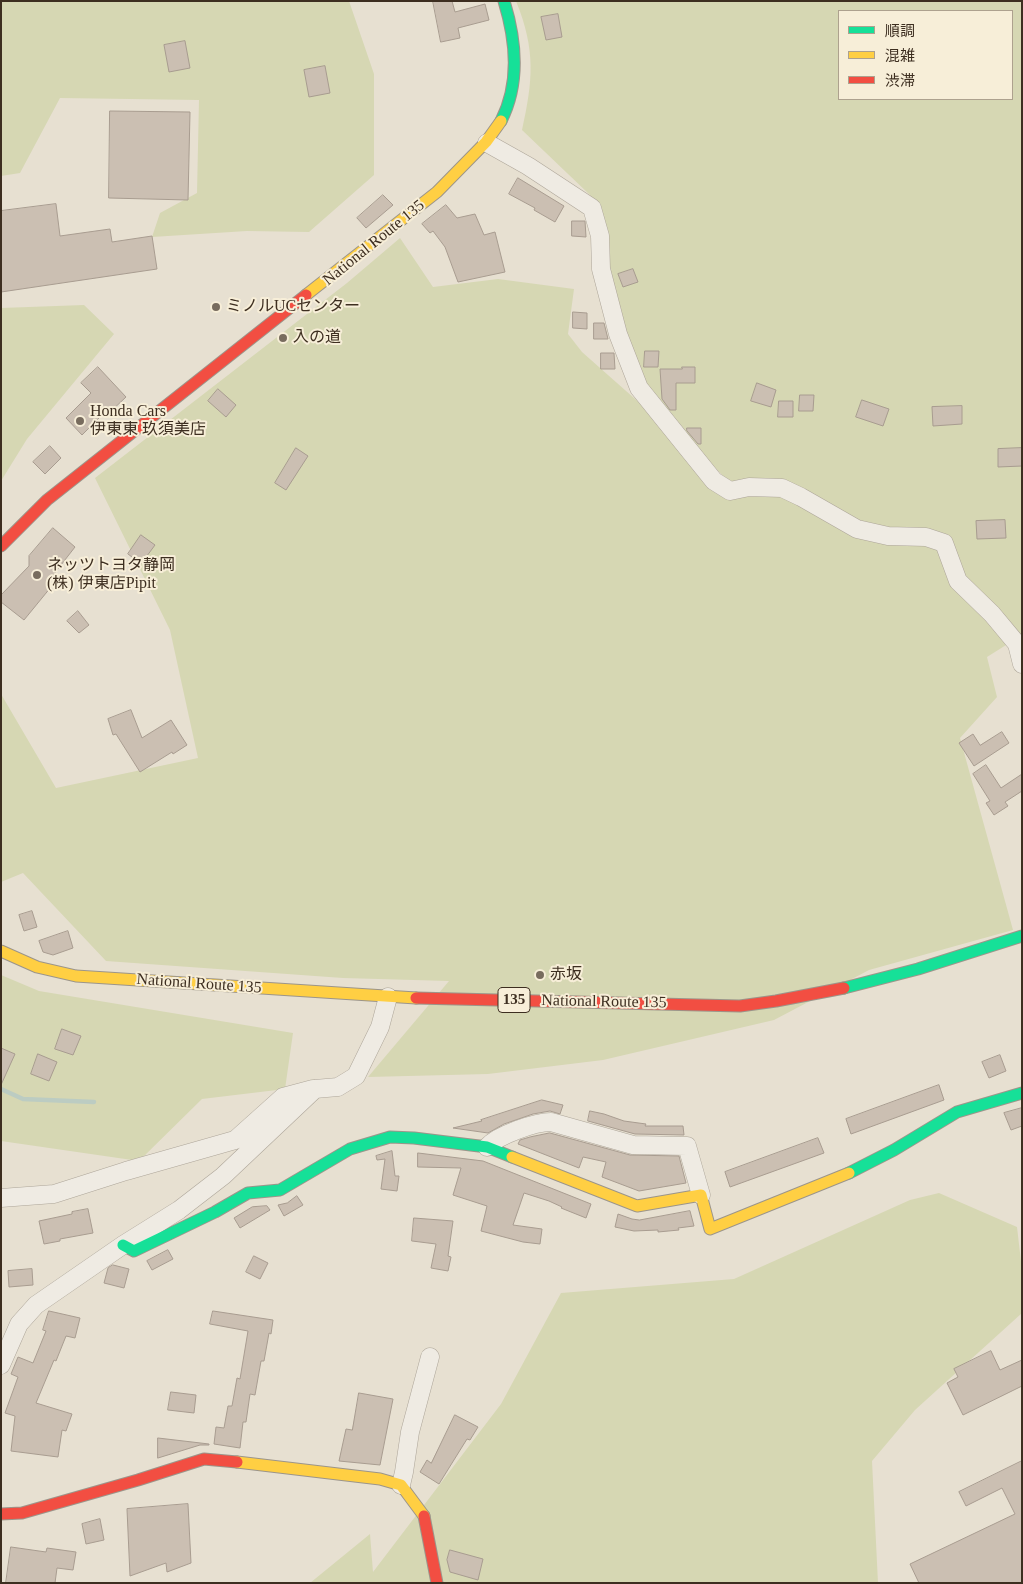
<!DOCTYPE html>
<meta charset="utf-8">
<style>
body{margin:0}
#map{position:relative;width:1023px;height:1584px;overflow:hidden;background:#e7e0d1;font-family:"Times New Roman","Noto Sans JP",serif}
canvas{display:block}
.frame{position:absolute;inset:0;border:2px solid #3d2e20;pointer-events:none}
.legend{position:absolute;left:838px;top:10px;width:175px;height:90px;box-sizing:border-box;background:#f7eed8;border:1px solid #ada18e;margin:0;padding:6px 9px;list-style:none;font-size:15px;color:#3d2e20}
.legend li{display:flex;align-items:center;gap:10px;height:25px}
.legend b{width:25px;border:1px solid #ada18e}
</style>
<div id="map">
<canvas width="1023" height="1584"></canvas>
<div class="frame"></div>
<ul class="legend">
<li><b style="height:6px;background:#16e098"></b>順調</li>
<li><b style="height:6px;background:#ffcf43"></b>混雑</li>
<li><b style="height:6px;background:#f24e42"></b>渋滞</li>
</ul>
</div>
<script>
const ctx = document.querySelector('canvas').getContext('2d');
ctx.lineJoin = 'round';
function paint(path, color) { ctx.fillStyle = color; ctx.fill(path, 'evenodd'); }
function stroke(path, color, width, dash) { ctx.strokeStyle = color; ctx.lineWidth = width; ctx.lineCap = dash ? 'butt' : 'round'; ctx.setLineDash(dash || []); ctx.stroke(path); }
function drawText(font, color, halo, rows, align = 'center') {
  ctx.font = font + ' "Times New Roman","Noto Sans JP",serif'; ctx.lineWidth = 4; ctx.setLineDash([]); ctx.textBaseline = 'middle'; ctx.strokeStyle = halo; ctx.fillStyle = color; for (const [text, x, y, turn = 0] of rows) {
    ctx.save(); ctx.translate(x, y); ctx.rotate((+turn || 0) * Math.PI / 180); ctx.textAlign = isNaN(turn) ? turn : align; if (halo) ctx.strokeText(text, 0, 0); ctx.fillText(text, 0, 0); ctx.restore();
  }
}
paint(new Path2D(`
 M1,1H349L374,74V175L309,232L247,231L152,237L160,213L197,193L199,100L60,98L20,173L1,176Z
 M516,1H1022V635L987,657L997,697L960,738L1013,930L869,970L774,1020L603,1060L488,1074L368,1077L449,981L343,978L106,961L23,873L1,882V694L56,788L198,758L170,630L95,478L347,283L400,238L433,287L498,279L574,289L568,334L582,352L643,406L693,454L730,483L692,444L649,391L596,252L590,195L522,130C533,81 536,50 516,1ZM839,11H1012V99H839Z
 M84,305L114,334L27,439L1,481V308Z
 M1,975L39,991L293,1033L285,1089L202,1099L139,1161L1,1141Z
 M939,1193L1017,1227L1022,1270V1313L915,1410L872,1461L878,1583H310L370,1534L373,1572L501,1404L561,1293L734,1279L910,1200Z`), '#d6d7b3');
stroke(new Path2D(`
 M1,1089L23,1099L94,1102`), '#bcccc2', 4.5);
const building = new Path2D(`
 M433,1H452L455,12L485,4L489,20L458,28L460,38L441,42Z
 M558,14L562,37L546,40L541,17Z
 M185,41L190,68L169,72L164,45Z
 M325,66L330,93L309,97L304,70Z
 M110,111L190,112L188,200L109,198Z
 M518,178L564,206L555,222L534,210L535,208L509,194Z
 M383,195L393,205L366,228L357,218Z
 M56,204L60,236L110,229L112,242L152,236L157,269L1,292V211Z
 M446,205L457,218L475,214L484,235L495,232L505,272L458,282L445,247L433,231L430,233L422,224Z
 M572,221H585L586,237L572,236Z
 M633,269L638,282L623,287L618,274Z
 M573,312L587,313V329L573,328Z
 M594,323H604L608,339H594Z
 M645,351H659L658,367H644Z
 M601,353H614L615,369H601Z
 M98,367L126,397L109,413L106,411L82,435L66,418L91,393L81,383Z
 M682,367H695V383H676V410H670L662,399L660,369H682Z
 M757,383L776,390L771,407L751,401Z
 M218,389L236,405L226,417L208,401Z
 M800,395H814L813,411H799Z
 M862,400L889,409L883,426L856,417Z
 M779,401H793V417H778Z
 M962,406V424L933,426L932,407Z
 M687,428H701V444H698L687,431Z
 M50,446L61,458L45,474L33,462Z
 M296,448L308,456L286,490L275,483Z
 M1022,448V466L998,467V449Z
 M1005,520L1006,538L977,539L976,521Z
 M53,528L75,547L47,583L51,587L24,620L1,602V595L29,566V556Z
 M141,535L155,545L141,564L128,554Z
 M78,611L89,625L79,633L67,621Z
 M131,710L142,738L171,720L187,745L173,754L172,752L140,772L116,734L113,735L108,719Z
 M1002,732L1009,743L974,766L959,743L973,734L980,745Z
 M986,765L1001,788L1022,774V791L1005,802L1008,806L994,815L986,803L990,801L973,774Z
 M32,911L37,927L24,931L19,915Z
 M68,931L73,948L53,955L43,952L39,941Z
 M62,1029L81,1036L73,1055L55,1049Z
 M1,1048L15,1054L1,1085Z
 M38,1054L57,1062L49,1081L31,1074Z
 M1000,1055L1006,1071L989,1078L982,1062Z
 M939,1085L944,1100L851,1134L846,1119Z
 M542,1100L563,1105L560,1114L550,1111L533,1114L504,1124L488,1133L453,1128L482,1121L481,1120Z
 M1022,1108V1126L1011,1130L1004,1113Z
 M590,1111L604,1114L624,1121L646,1124L645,1126H683L684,1135L635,1134L588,1121Z
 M550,1133L630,1155L679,1156L686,1183L639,1191L602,1177L606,1162L583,1157L579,1168L518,1144L520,1140L530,1137Z
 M818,1138L824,1153L730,1187L725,1172Z
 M392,1151L395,1176H399L397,1191L381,1189L385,1159L377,1160L376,1156Z
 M418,1153L483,1161L591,1204L586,1218L561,1208L562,1207L549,1201L524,1193L513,1225L542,1229L540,1244L523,1242L481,1231L487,1206L453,1195L461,1168L418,1167Z
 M297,1196L303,1205L284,1216L278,1205L287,1203Z
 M267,1206L270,1210L240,1228L234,1218L252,1207Z
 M88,1209L93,1233L60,1239V1241L44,1244L39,1221L72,1214V1212Z
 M690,1211L694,1226L678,1228L679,1230L658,1232V1230L634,1231L615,1227L618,1214L632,1219L639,1220Z
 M414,1218L453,1221L448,1256L451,1257L448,1271L431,1268L436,1244L412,1241Z
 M168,1250L173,1259L152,1270L147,1261Z
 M254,1256L268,1263L260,1279L246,1272Z
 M113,1265L129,1269L124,1288L104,1283L108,1268Z
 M32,1269L33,1285L9,1287L8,1271Z
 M49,1311L80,1318L75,1338L66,1336L56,1361L54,1360L36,1403L72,1414L66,1431L62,1430L58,1457L11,1451L15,1416L5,1413L18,1377L11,1374L18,1357L33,1363L46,1331L43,1330Z
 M213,1311L273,1320L271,1334L269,1333L264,1361H261L255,1395L250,1394L246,1422H243L240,1448L214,1444L216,1427L224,1428L228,1406H232L237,1378L240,1379L248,1331L210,1324Z
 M991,1351L1000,1370L1022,1360V1386L963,1415L947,1383L958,1377L954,1369Z
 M171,1392L196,1395L194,1413L168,1410Z
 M359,1393L393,1399L380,1465L339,1461L346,1429L352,1430Z
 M455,1415L478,1427L470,1440L467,1439L439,1484L420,1472L427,1460L431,1463Z
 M158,1438L209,1444V1445H200L158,1458Z
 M1022,1461V1583H919L910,1564L1015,1514L1002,1488L966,1506L959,1492Z
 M188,1504L191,1563L167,1572L166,1563L130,1576L127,1509Z
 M100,1519L104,1540L86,1544L82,1524Z
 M11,1547L46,1552L47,1548L76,1552L73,1570L57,1568L55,1583H6Z
 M450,1550L483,1559L478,1580L450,1572L447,1560Z`);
paint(building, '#cbbfb2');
stroke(building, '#a89c90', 1);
const street = new Path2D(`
 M487,143L528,166L592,208L600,236L601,269L618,334L639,388L714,481L730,491L749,487L782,488L801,497L857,529L888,536L926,537L944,543L958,581L992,614L1017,644L1022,664
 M487,1147C498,1135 535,1122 551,1122L633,1145L687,1146L701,1195
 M1,1198L54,1194L126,1171L235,1140L283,1097L313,1089
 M1,1365L19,1324L36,1305L123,1245L179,1210L223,1176L315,1089L338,1087L356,1076L380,1027L388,997
 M401,1485L404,1472L410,1432L430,1357`);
const fast = new Path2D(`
 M501,121C520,84 516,40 504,1
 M844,988L918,969L1022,936
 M849,1173L894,1150L957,1112L1022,1093
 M123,1245L134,1251L215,1212L248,1193L280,1190L350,1149L390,1137L414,1138L487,1147L512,1157`);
const slow = new Path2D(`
 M306,295L437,192L486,142L501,121
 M1,951L37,967L76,976L416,998
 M512,1157L637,1206L701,1195L710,1229L849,1173
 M237,1462L380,1479L401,1485L424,1516`);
const jam = new Path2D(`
 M1,546L47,500L306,295
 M416,998L740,1006L776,1001L844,988
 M1,1514L22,1513L138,1480L204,1459L237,1462
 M424,1516L437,1583`);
stroke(street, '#ada599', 19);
stroke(fast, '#9c958a', 13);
stroke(slow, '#9c958a', 13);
stroke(jam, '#9c958a', 13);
stroke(street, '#efebe3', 18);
stroke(fast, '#16e098', 11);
stroke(slow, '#ffcf43', 11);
stroke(jam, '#f24e42', 11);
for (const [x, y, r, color] of [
 [216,307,5,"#786c5e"],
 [283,338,5,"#786c5e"],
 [80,421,5,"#786c5e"],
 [37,575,5,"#786c5e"],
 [540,975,5,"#786c5e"]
]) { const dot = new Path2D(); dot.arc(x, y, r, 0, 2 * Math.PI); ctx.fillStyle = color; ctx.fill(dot); stroke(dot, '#f7eed8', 2); }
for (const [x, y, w] of [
 [514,1000,32]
]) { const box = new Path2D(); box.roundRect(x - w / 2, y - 12.5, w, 25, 4); ctx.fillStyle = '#f7eed8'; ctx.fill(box); stroke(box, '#3d2e20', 1); }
drawText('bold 15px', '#3d2e20', null, [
 ["135",514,1000]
]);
drawText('16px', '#3d2e20', '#f7eed8', [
 ["National Route 135",374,243,-39],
 ["National Route 135",199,984,4],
 ["National Route 135",604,1002,1]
]);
drawText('16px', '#3d2e20', '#f7eed8', [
 ["ミノルUCセンター",226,307],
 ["入の道",293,338],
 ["Honda Cars",90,412],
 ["伊東東 玖須美店",90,430],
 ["ネッツトヨタ静岡",47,566],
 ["(株) 伊東店Pipit",47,584],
 ["赤坂",550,975]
], 'left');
</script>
